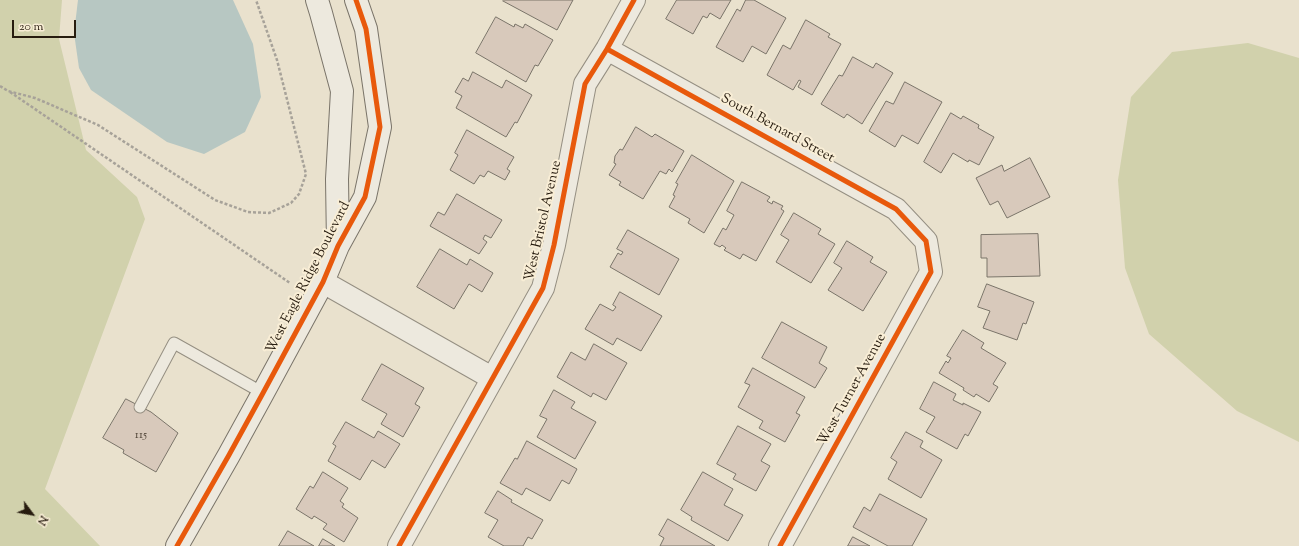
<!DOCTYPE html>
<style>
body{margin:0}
#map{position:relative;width:1299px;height:546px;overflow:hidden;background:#e9e1cd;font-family:"Sorts Mill Goudy",serif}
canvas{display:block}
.north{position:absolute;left:12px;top:494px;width:40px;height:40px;-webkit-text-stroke:3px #f9eed6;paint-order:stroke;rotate:122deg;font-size:11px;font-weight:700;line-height:16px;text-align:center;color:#271c0f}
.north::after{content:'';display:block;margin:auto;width:14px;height:18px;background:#271c0f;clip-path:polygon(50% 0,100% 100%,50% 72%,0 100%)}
.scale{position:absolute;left:12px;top:20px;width:64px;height:18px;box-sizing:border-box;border:2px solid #271c0f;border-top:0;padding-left:5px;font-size:12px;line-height:14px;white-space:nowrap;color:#271c0f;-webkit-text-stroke:3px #f9eed6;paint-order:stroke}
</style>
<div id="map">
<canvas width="1299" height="546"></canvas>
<div class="north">N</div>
<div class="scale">20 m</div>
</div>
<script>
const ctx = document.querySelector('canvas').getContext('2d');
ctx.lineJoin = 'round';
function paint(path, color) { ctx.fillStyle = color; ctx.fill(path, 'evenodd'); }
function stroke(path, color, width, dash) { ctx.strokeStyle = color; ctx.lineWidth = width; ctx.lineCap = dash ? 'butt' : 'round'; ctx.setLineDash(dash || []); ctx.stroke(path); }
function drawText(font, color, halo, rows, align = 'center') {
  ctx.font = font + ' "Sorts Mill Goudy",serif'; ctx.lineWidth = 4; ctx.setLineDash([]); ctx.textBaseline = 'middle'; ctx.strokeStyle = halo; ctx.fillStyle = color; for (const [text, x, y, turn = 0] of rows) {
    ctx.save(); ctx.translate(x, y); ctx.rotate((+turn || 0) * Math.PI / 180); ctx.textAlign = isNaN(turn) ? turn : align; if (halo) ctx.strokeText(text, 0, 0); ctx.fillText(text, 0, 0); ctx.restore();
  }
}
paint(new Path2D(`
 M0,0H62L59,39L86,150L137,197L145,219L45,489L100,546H0Z
 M1248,43L1299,58V442L1237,411L1149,334L1125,268L1118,180L1131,97L1172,52Z`), '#d1d1ac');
paint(new Path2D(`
 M78,0H233L253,44L261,97L245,132L204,154L167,142L91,90L79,68L74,33Z`), '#b7c7c2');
const building = new Path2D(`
 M504,0H573L557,30L503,1Z
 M677,0H731L720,19L710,13L707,18L703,16L693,34L666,19Z
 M746,0H754L786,18L766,54L752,46L743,62L716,47L737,9L740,11Z
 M496,17L514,27L515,24L523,28L525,24L553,40L538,66L535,65L526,82L476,53Z
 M806,20L830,34L828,37L841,44L812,95L798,87L801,81L799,80L793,90L767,75L783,45L790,49Z
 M853,57L873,68L876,63L893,73L862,124L847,114L844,118L821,104L839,75L842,76Z
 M473,72L502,88L506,80L532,95L517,123L515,122L506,137L456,108L462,96L455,92L463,78L468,81Z
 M905,82L942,102L918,144L902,135L895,147L869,131L886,101L893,104Z
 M951,113L961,119L963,116L979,125L978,128L994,137L979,165L969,160L968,162L953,153L941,173L924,162Z
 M636,127L652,137L655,134L684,151L672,172L669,169L666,174L660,171L643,199L619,185L621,182L609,175L616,164L614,163L615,156L620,149L622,150Z
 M467,130L514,157L507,169L510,171L505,180L488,171L484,177L480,175L474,184L450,170L458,155L455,153Z
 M692,155L734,181L704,233L688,223L690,219L669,207L675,196L673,195L678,184L676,183Z
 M1030,158L1050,197L1007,218L998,201L990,205L976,178L1002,165L1004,171Z
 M742,182L770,197L767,201L772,204L773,201L783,206L781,209L784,211L756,261L743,254L740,259L724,250L726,248L722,245L720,247L714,244L723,228L726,230L734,215L727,211Z
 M457,194L502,220L491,238L485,235L483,239L487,242L479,254L430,226L438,212L444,215Z
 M794,213L821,229L818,234L835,244L811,283L776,262L789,240L781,235Z
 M628,230L679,259L659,295L610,267L618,253L621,255L623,252L617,249Z
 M1038,234L1040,276L987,277V258H981V235Z
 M847,241L873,257L870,262L887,272L863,311L828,290L842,268L834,263Z
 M440,249L467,265L470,259L493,273L482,292L469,284L454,309L417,287Z
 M987,284L1034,302L1026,324L1023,323L1017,340L983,328L990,311L978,307Z
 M620,292L662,316L641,351L617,338L613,345L585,329L600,304L613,311L616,307L613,305Z
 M782,322L827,347L819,363L827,368L815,388L762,358Z
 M963,330L984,343L981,348L1006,363L993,384L998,387L989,402L976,394L974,397L963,390L964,388L939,373L946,361L948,363L951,358L947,356Z
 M594,344L627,363L606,400L593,393L591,397L557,377L571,352L585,360Z
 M382,364L424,388L415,404L420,407L403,437L381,424L387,414L362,400Z
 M753,368L805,397L796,413L800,415L785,442L759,428L763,421L738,407L750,385L745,383Z
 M934,382L956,394L953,400L963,405V403L981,412L968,436L965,434L957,449L926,432L935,417L920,409Z
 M554,390L575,402L571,408L596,422L575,459L537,437L547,419L540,416Z
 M126,399L151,412L178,433L156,472L123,453L124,450L103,438Z
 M346,422L374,438L378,431L400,444L385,468L372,460L360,480L328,461L336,446L333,444Z
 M738,426L771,444L761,461L770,466L756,491L733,479L736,474L717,464Z
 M906,432L923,441L920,447L942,460L921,498L888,479L897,462L891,458Z
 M527,441L577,469L569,484L562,480L550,501L526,488L522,495L500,483L515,458L517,459Z
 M323,472L348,488L340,501L344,504L342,507L358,518L344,542L323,529L327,524L314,516L312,519L296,509L310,486L313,488Z
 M703,472L733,489L724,505L743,515L728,541L691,520L692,517L681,510Z
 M498,491L512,500L511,502L543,520L532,539L528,537L523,546H504L488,537L498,520L485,513Z
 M880,494L927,519L912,546H888L853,527L864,507L870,511Z
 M668,519L715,546H660L664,538L659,535Z
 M288,531L314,546H279Z
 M853,537L870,546H848Z
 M323,539L335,546H319Z`);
paint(building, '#d8c9bb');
stroke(building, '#7a7469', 1);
const lane = new Path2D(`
 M140,407L174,343L263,393`);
const street = new Path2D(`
 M607,49L896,209L926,241L931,272L780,546
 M323,282L492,378
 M399,546L543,288L554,245L585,84L607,49L634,0`);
const secondary = new Path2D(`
 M317,0L321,13L342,91L337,179L338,245
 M177,546L229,455L263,393L323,282L338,246L365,197L380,127L366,29L356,0`);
stroke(lane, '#958f82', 13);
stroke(street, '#958f82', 24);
stroke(secondary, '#7a7469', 24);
stroke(new Path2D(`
 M0,86L8,91L35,98L98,125L215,200L248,212L269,213L291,203L299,194L306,174L277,60L256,0
 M10,92L290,283`), '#a7a299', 2.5, [3, 2]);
stroke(lane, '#ede9de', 11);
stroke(street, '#ede9de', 22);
stroke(secondary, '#ede9de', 22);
stroke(new Path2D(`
 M607,49L896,209L926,241L931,272L780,546
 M177,546L229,455L263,393L323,282L338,246L365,197L380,127L366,29L356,0
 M399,546L543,288L554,245L585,84L607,49L634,0`), '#e8590c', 5);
drawText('12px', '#53473a', null, [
 ["115",141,436]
]);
drawText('14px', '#271c0f', '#f9eed6', [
 ["South Bernard Street",777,129,29],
 ["West Bristol Avenue",544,221,-77],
 ["West Eagle Ridge Boulevard",309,278,-63],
 ["West Turner Avenue",853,390,-61]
]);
</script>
